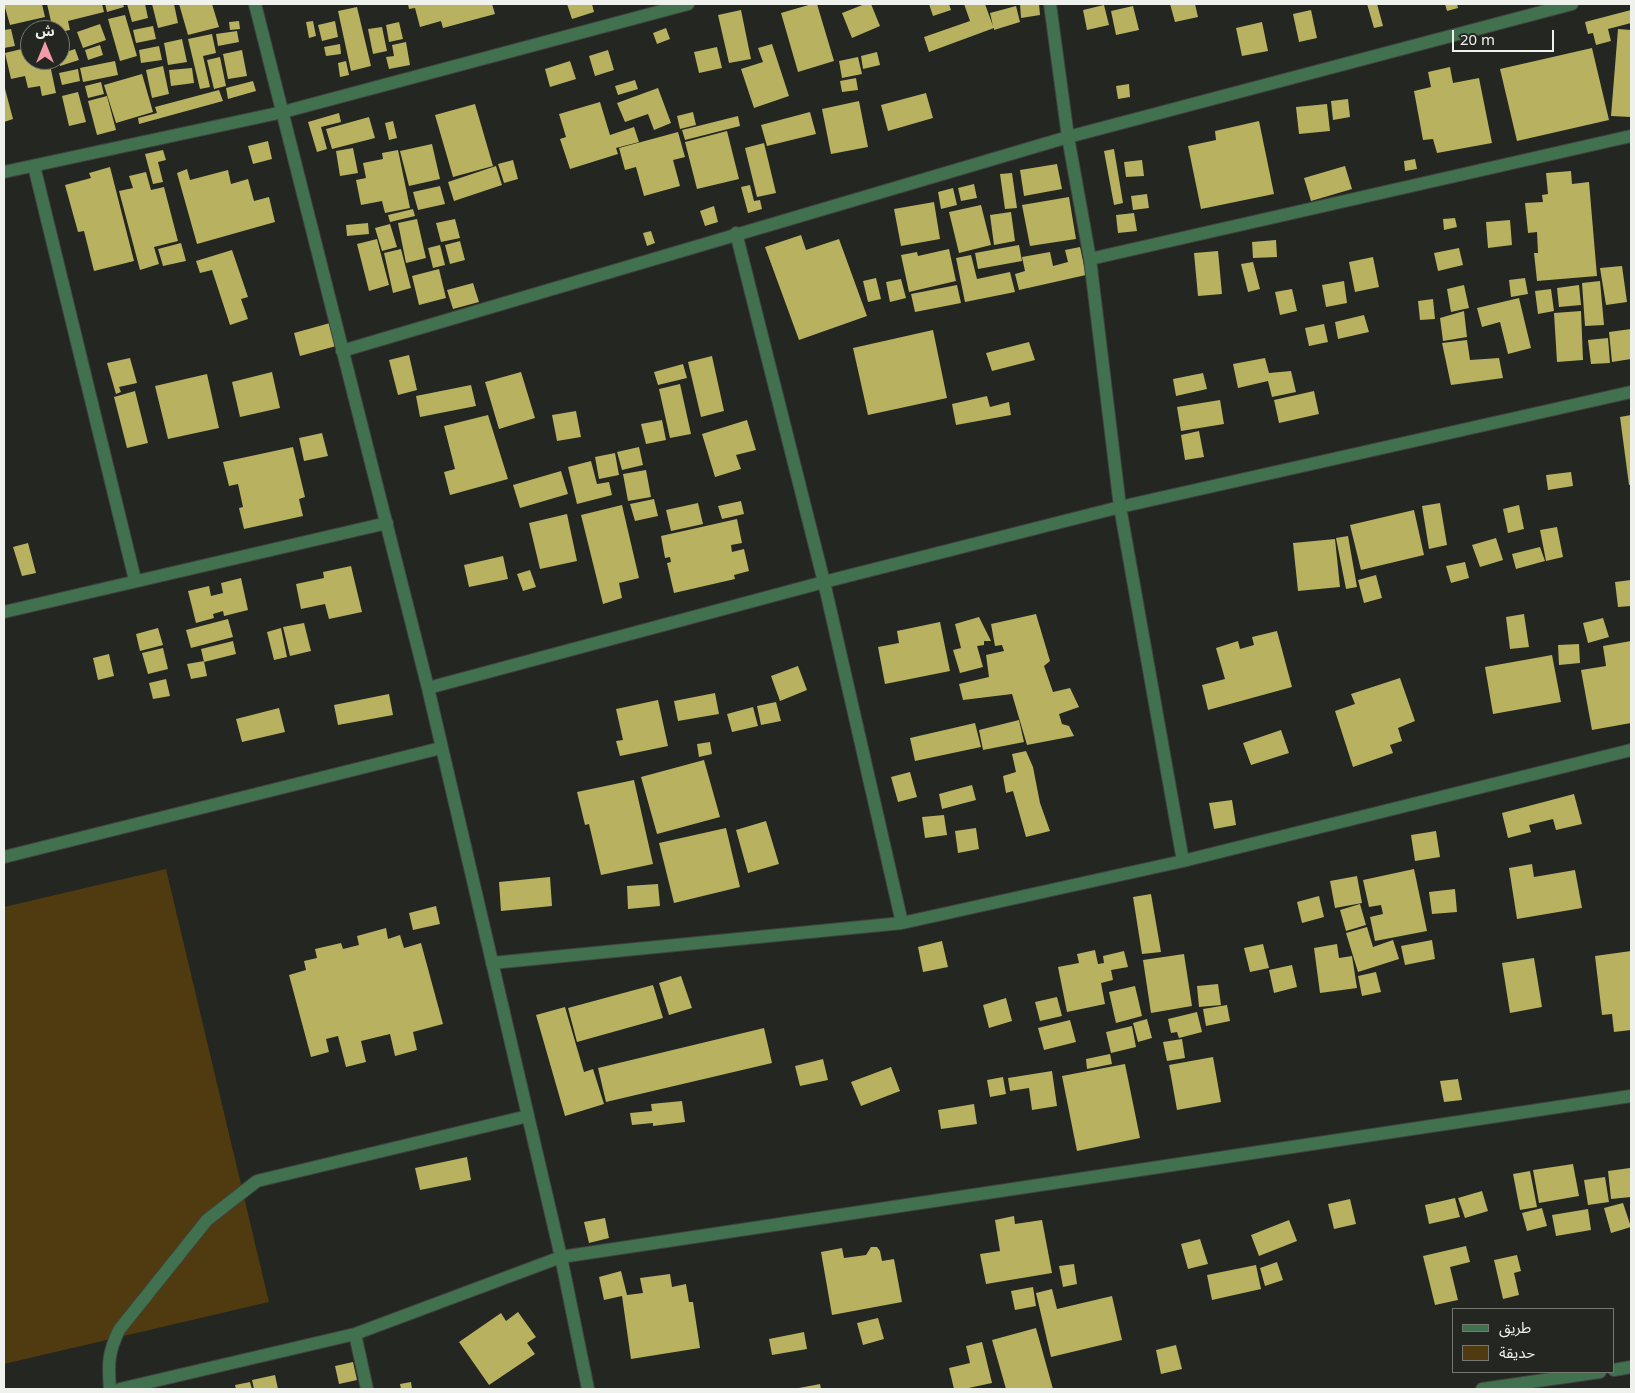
<!DOCTYPE html>
<meta charset="utf-8">
<style>
body{margin:0}
#map{position:relative;width:1635px;height:1393px;overflow:hidden;background:#232621;font-family:"Noto Sans","Noto Sans Arabic",sans-serif}
canvas{display:block}
.frame{position:absolute;inset:0;border:5px solid #eff1ed;pointer-events:none}
.legend{position:absolute;left:1452px;top:1308px;width:162px;height:65px;box-sizing:border-box;background:#232621;border:1px solid #757773;margin:0;padding:6px 9px;list-style:none;font-size:15px;color:#eff1ed}
.legend li{display:flex;align-items:center;gap:10px;height:25px}
.legend b{width:25px;border:1px solid #757773}
.north{position:absolute;left:20px;top:20px;width:50px;height:50px;box-sizing:border-box;background:#232621;border:1px solid #757773;border-radius:50%;rotate:0deg;font-size:14px;font-weight:700;line-height:20px;text-align:center;color:#eff1ed}
.north::after{content:'';display:block;margin:auto;width:18px;height:22px;background:#f39aab;clip-path:polygon(50% 0,100% 100%,50% 72%,0 100%)}
.scale{position:absolute;left:1452px;top:30px;width:102px;height:22px;box-sizing:border-box;border:2px solid #eff1ed;border-top:0;padding-left:6px;font-size:15px;line-height:18px;white-space:nowrap;color:#eff1ed;-webkit-text-stroke:4px #232621;paint-order:stroke}
</style>
<div id="map">
<canvas width="1635" height="1393"></canvas>
<div class="frame"></div>
<ul class="legend">
<li><b style="height:6px;background:#427150"></b>طريق</li>
<li><b style="height:14px;background:#503a0f"></b>حديقة</li>
</ul>
<div class="north">ش</div>
<div class="scale">20 m</div>
</div>
<script>
const ctx = document.querySelector('canvas').getContext('2d');
ctx.lineJoin = 'round';
function paint(path, color) { ctx.fillStyle = color; ctx.fill(path, 'evenodd'); }
function stroke(path, color, width, dash) { ctx.strokeStyle = color; ctx.lineWidth = width; ctx.lineCap = dash ? 'butt' : 'round'; ctx.setLineDash(dash || []); ctx.stroke(path); }
paint(new Path2D(`
 M166,869L269,1302L4,1364V907Z`), '#503a0f');
paint(new Path2D(`
 M4,4H42L45,17L10,25Z
 M47,4H102L104,12L68,21L70,30L60,32V30H53Z
 M105,4H123L124,7L107,12Z
 M127,4H145L148,18L132,22Z
 M152,4H174L178,23L158,28Z
 M179,4H212L219,27L188,35Z
 M408,4H492L495,14L443,28L441,21L420,27L415,8L409,9Z
 M567,4H592L594,12L572,19Z
 M812,4H817L834,61L798,72L781,13Z
 M865,4H871L880,26L852,38L842,13Z
 M929,4H949L951,10L933,16Z
 M964,4H985L993,26L990,13L1016,6L1020,22L994,30V28L929,52L924,37L970,21Z
 M1020,4H1039L1040,15L1021,18Z
 M1170,4H1195L1198,17L1175,22Z
 M1367,4H1377L1383,26L1374,28Z
 M1445,4H1457L1458,8L1447,11Z
 M1104,5L1109,25L1087,30L1083,10Z
 M1133,6L1139,30L1116,35L1111,11Z
 M357,7L371,66L351,71L338,11Z
 M741,10L751,59L729,63L718,15Z
 M1311,10L1317,38L1299,42L1293,14Z
 M1631,10V23L1608,29L1611,41L1596,45L1593,33L1588,34L1585,22Z
 M125,15L137,56L120,61L108,19Z
 M239,21L240,29L230,30L229,22Z
 M313,21L316,36L309,38L306,22Z
 M335,21L338,37L322,41L318,25Z
 M399,22L403,39L389,42L386,25Z
 M1262,22L1268,51L1242,56L1236,28Z
 M100,24L106,40L83,48L77,32Z
 M153,26L156,39L136,43L133,30Z
 M382,27L387,51L373,54L368,29Z
 M666,28L670,39L657,44L653,33Z
 M11,29L15,46L4,48V30Z
 M1618,29L1631,30V117L1611,116Z
 M237,31L239,42L218,46L216,34Z
 M212,34L216,53L203,56L210,87L200,89L188,39Z
 M182,39L187,62L168,65L164,43Z
 M406,42L410,65L389,69L386,57L394,56L392,45Z
 M340,44L341,54L326,56L324,47Z
 M772,44L789,96L754,108L741,69L763,62L758,48Z
 M100,45L103,55L88,60L85,50Z
 M159,46L162,60L141,63L139,50Z
 M30,47V60H49L56,93L42,96L40,86L28,88L25,76L11,79L5,53Z
 M717,47L722,68L699,73L694,52Z
 M1592,48L1609,120L1517,141L1500,69Z
 M75,49L79,60L60,66L58,60L60,54Z
 M242,50L247,76L228,79L223,54Z
 M608,50L614,70L595,76L589,56Z
 M877,52L880,65L863,69L861,56Z
 M220,57L226,86L214,89L207,60Z
 M858,57L862,74L842,78L839,61Z
 M115,61L118,75L83,82L80,68Z
 M346,61L349,75L340,77L338,63Z
 M570,61L576,79L550,87L545,69Z
 M163,66L169,94L152,98L146,70Z
 M1450,67L1453,83L1479,78L1492,143L1437,153L1433,139L1423,140L1414,91L1431,87L1428,72Z
 M192,68L194,83L171,86L169,70Z
 M78,69L80,81L62,85L59,73Z
 M142,74L153,112L116,123L104,85Z
 M856,78L858,90L842,92L840,81Z
 M635,80L638,89L618,95L615,86Z
 M253,81L256,91L228,99L226,88Z
 M101,82L104,94L88,98L85,86Z
 M1129,84L1130,97L1118,99L1116,86Z
 M4,85L13,119L4,122Z
 M658,88L671,123L654,130L648,114L625,122L617,103Z
 M219,90L223,101L139,124L138,118L157,113L155,107Z
 M78,92L86,122L69,126L62,96Z
 M926,93L933,118L888,131L881,105Z
 M107,96L116,130L97,135L88,101Z
 M1348,99L1350,117L1333,120L1331,101Z
 M859,101L868,147L831,154L822,109Z
 M600,102L610,135L634,127L639,142L616,148L618,154L570,169L560,139L566,137L559,114Z
 M475,104L493,166L453,177L435,115Z
 M1327,104L1330,131L1299,134L1296,107Z
 M693,112L696,125L680,129L677,116Z
 M810,112L816,134L767,146L761,125Z
 M339,113L341,122L321,127L327,149L317,152L308,122Z
 M738,116L740,126L685,140L682,130Z
 M369,117L375,138L332,149L326,129Z
 M393,121L397,138L389,140L385,123Z
 M1259,121L1274,194L1201,209L1188,146L1216,140L1215,131Z
 M727,131L739,179L697,189L685,142Z
 M678,132L685,157L673,160L680,186L644,196L636,167L625,170L619,148Z
 M268,141L272,159L253,164L248,146Z
 M764,143L776,193L757,197L745,148Z
 M432,144L440,179L409,186L400,151Z
 M353,148L358,173L340,176L336,151Z
 M1114,149L1123,203L1114,205L1104,151Z
 M163,150L166,160L158,162L163,182L153,184L145,154Z
 M398,150L410,208L385,213L382,201L361,205L356,180L366,178L363,163L383,159L382,153Z
 M1415,159L1417,169L1405,171L1404,161Z
 M513,160L518,179L504,183L498,164Z
 M1142,160L1144,176L1126,177L1124,162Z
 M1057,164L1062,189L1024,196L1020,170Z
 M496,166L502,185L454,201L448,182Z
 M1345,166L1352,189L1311,201L1304,178Z
 M110,167L134,261L94,271L84,231L78,232L65,185L91,178L89,173Z
 M187,169L190,180L228,170L231,184L248,179L254,201L269,197L275,222L197,244L177,173Z
 M1571,171L1572,184L1589,182L1597,276L1537,281L1534,253H1538L1537,232L1528,233L1525,203L1543,202L1542,195L1548,194L1546,173Z
 M146,172L151,190L164,187L178,241L154,247L159,264L140,270L119,191L133,188L129,176Z
 M1012,173L1017,208L1005,209L1000,174Z
 M974,184L977,198L961,201L958,188Z
 M750,185L754,201L760,200L762,209L748,213L741,187Z
 M440,186L445,204L418,210L413,192Z
 M953,188L957,205L941,209L938,192Z
 M1147,194L1149,208L1133,210L1131,196Z
 M1069,197L1076,239L1030,246L1022,205Z
 M934,202L940,239L901,246L894,209Z
 M981,205L991,245L959,253L949,212Z
 M714,206L718,222L705,226L700,211Z
 M413,209L415,216L390,222L388,215Z
 M1011,212L1015,241L994,245L990,215Z
 M1134,213L1137,231L1118,233L1116,215Z
 M1455,218L1457,227L1444,230L1443,219Z
 M417,219L426,258L406,263L398,223Z
 M455,219L460,238L441,242L436,223Z
 M1510,220L1512,245L1488,248L1486,222Z
 M368,223L369,234L347,236L346,225Z
 M390,224L397,247L382,251L375,228Z
 M651,231L655,243L647,246L643,233Z
 M801,235L806,250L839,239L867,316L799,340L765,247Z
 M377,239L389,285L369,291L357,244Z
 M1276,240L1277,257L1253,258L1252,242Z
 M460,241L465,260L450,264L445,245Z
 M181,243L186,261L163,266L158,249Z
 M440,245L445,265L433,268L428,248Z
 M1019,245L1022,261L978,269L975,253Z
 M1080,247L1086,275L1019,290L1015,274L1025,271L1022,257L1050,252L1053,266L1068,262L1065,250Z
 M1459,248L1463,265L1438,271L1434,253Z
 M401,249L411,288L393,293L384,253Z
 M949,249L956,281L909,292L901,255L917,252L918,256Z
 M232,250L248,297L241,299L248,319L230,325L212,270L200,273L196,261Z
 M1218,251L1222,294L1198,296L1194,253Z
 M971,255L977,279L1010,272L1015,292L965,302L956,258Z
 M1373,257L1379,287L1355,292L1349,262Z
 M1253,262L1260,289L1248,292L1241,264Z
 M1622,266L1627,302L1606,305L1600,268Z
 M439,269L446,298L419,305L412,276Z
 M876,278L881,299L868,302L863,281Z
 M1525,278L1528,294L1511,297L1509,280Z
 M901,279L906,298L890,302L886,282Z
 M1344,281L1347,303L1326,307L1322,285Z
 M1600,281L1604,325L1585,326L1582,283Z
 M473,283L479,302L453,309L447,290Z
 M957,285L961,303L915,312L911,294Z
 M1464,285L1469,308L1451,312L1447,289Z
 M1579,285L1581,305L1559,307L1557,288Z
 M1292,289L1297,311L1280,315L1275,292Z
 M1551,289L1554,311L1538,314L1535,291Z
 M1519,298L1531,348L1508,354L1500,322L1482,327L1477,308Z
 M1433,299L1435,319L1420,320L1418,301Z
 M1464,311L1467,337L1443,341L1440,318Z
 M1581,311L1583,360L1557,362L1554,313Z
 M1364,315L1369,332L1338,339L1335,322Z
 M330,323L336,346L300,356L294,333Z
 M1324,324L1328,342L1309,346L1305,328Z
 M1631,329V359L1612,362L1609,332Z
 M933,330L947,398L868,415L853,348Z
 M1608,338L1610,363L1591,364L1588,340Z
 M1467,340L1470,360L1499,358L1503,378L1451,385L1442,343Z
 M1029,342L1035,360L992,371L986,353Z
 M409,355L417,390L398,395L389,360Z
 M712,356L724,411L701,417L688,362Z
 M130,358L137,383L119,387L121,392L116,394L107,363Z
 M1265,358L1269,373L1291,371L1296,392L1272,397L1268,381L1238,388L1233,364Z
 M683,364L687,378L658,385L654,372Z
 M272,372L280,408L240,417L232,382Z
 M521,372L535,418L499,429L485,382Z
 M1203,373L1207,389L1176,396L1173,379Z
 M207,374L219,428L168,439L155,386Z
 M680,384L691,434L670,438L659,389Z
 M471,385L476,406L420,417L416,396Z
 M135,391L148,443L127,448L114,397Z
 M1314,391L1319,414L1279,423L1274,400Z
 M987,396L990,407L1009,402L1011,415L956,425L952,404Z
 M1220,400L1224,424L1181,431L1177,407Z
 M576,411L581,437L557,441L552,415Z
 M488,415L508,479L450,495L444,472L455,469L444,426Z
 M1631,415V485H1629L1620,417Z
 M662,420L666,440L646,444L641,424Z
 M747,420L756,450L736,455L741,469L715,477L702,434Z
 M1199,431L1204,457L1185,460L1181,435Z
 M322,433L328,456L304,461L299,438Z
 M293,447L305,497L299,499L303,516L244,529L239,508L243,507L238,484L229,486L223,462Z
 M639,447L643,465L622,470L617,452Z
 M615,453L619,475L599,479L595,457Z
 M591,461L597,484L609,482L612,495L577,504L568,467Z
 M646,470L651,497L628,501L623,474Z
 M561,471L568,494L520,508L513,485Z
 M1571,472L1573,486L1548,490L1546,475Z
 M654,499L658,516L635,521L630,504Z
 M741,501L744,514L722,519L718,506Z
 M698,503L703,524L671,531L666,510Z
 M1440,503L1447,545L1429,549L1422,506Z
 M622,505L639,578L619,583L622,598L603,604L581,515Z
 M1519,505L1524,529L1508,533L1503,509Z
 M1414,510L1424,555L1361,570L1350,525Z
 M567,514L577,561L540,569L529,523Z
 M737,519L742,543L731,545L732,552L744,549L749,571L734,575L735,579L674,593L667,563L671,562L670,557L665,558L661,536Z
 M1557,527L1563,557L1546,561L1540,530Z
 M1348,536L1357,587L1346,589L1336,538Z
 M1496,538L1503,560L1480,567L1472,545Z
 M1335,539L1340,587L1298,591L1293,543Z
 M28,543L36,573L22,576L13,547Z
 M1540,547L1545,561L1516,569L1512,554Z
 M503,556L508,579L469,587L464,565Z
 M1465,562L1469,578L1451,583L1446,566Z
 M351,566L362,612L329,619L325,604L301,609L296,584L324,578L323,572Z
 M530,570L536,587L523,591L517,574Z
 M1376,575L1382,598L1364,603L1358,580Z
 M241,578L248,610L224,616L223,611L213,614L214,618L196,623L188,591L209,586L211,596L223,593L221,583Z
 M1631,580V606L1618,607L1615,582Z
 M1036,614L1050,661L1044,666L1053,692L1070,688L1079,707L1059,714L1062,724L1069,726L1074,736L1027,745L1012,694L963,700L959,684L989,677L986,655L1004,651L1002,645L995,646L991,624Z
 M1524,614L1529,647L1510,649L1506,617Z
 M979,617L991,641H984V645L977,646L983,667L960,673L953,650L961,648L955,624Z
 M1603,618L1609,637L1588,643L1583,623Z
 M228,619L233,637L191,648L186,630Z
 M940,622L950,671L885,684L878,647L899,643L897,631Z
 M304,623L311,651L290,656L283,627Z
 M158,628L163,645L140,651L136,634Z
 M281,628L287,657L274,660L267,632Z
 M1277,631L1292,687L1208,710L1202,685L1225,679L1216,648L1238,641L1240,649L1254,645L1252,637Z
 M233,641L236,654L204,662L201,649Z
 M1631,641V723L1592,730L1581,670L1606,666L1603,646Z
 M1579,644L1580,663L1559,665L1558,645Z
 M163,648L168,669L148,674L142,653Z
 M109,654L114,676L98,680L93,658Z
 M1552,655L1561,702L1493,714L1485,667Z
 M204,661L207,676L191,679L187,664Z
 M798,666L807,690L780,701L771,676Z
 M1400,678L1415,721L1398,728L1402,741L1390,745L1393,753L1353,767L1335,711L1355,704L1351,694Z
 M166,679L170,696L153,699L149,683Z
 M715,693L719,714L678,721L674,701Z
 M389,694L393,715L338,725L334,705Z
 M658,700L668,746L620,756L616,741L623,740L616,709Z
 M776,702L781,721L761,725L757,706Z
 M753,707L758,726L732,732L727,714Z
 M279,708L285,732L242,742L236,719Z
 M1019,720L1024,742L983,750L979,730Z
 M975,723L981,747L915,761L910,738Z
 M1281,730L1289,753L1251,765L1243,743Z
 M710,742L712,754L699,757L697,744Z
 M1026,751L1033,767L1040,803L1050,831L1026,837L1013,791L1006,793L1003,776L1016,772L1012,754Z
 M704,760L720,817L657,834L641,777Z
 M910,772L917,797L898,802L891,777Z
 M634,780L653,864L601,875L589,824L585,825L577,792Z
 M972,785L976,800L942,809L939,794Z
 M1574,794L1582,824L1556,830L1553,819L1529,825L1531,832L1508,838L1502,813Z
 M1232,800L1236,825L1214,829L1209,803Z
 M944,815L947,835L925,838L922,817Z
 M766,821L779,864L748,873L736,830Z
 M726,828L740,887L674,903L659,843Z
 M976,828L979,849L958,853L955,831Z
 M1436,831L1440,857L1415,861L1411,835Z
 M1532,864L1534,877L1575,870L1582,908L1517,919L1509,868Z
 M1414,869L1427,931L1375,941L1370,917L1383,914L1381,905L1369,907L1363,880Z
 M1357,876L1362,903L1335,908L1330,881Z
 M550,877L552,906L501,911L499,882Z
 M658,884L660,906L628,909L627,886Z
 M1455,889L1457,912L1432,914L1429,892Z
 M1151,894L1161,952L1142,954L1133,897Z
 M1319,896L1324,917L1302,923L1297,902Z
 M1360,904L1366,925L1346,931L1340,910Z
 M436,906L440,924L413,930L409,913Z
 M1367,927L1373,947L1393,940L1399,959L1358,972L1346,933Z
 M386,928L388,939L400,935L404,948L421,943L443,1024L413,1032L417,1050L395,1056L390,1034L361,1041L366,1062L346,1067L338,1036L326,1039L329,1052L311,1057L289,975L306,970L304,961L317,958L315,949L341,943L343,949L359,945L357,936Z
 M1432,940L1435,959L1405,965L1401,946Z
 M942,941L948,967L923,972L918,947Z
 M1263,944L1269,968L1250,972L1244,948Z
 M1337,944L1339,958L1352,956L1357,988L1320,993L1314,948Z
 M1095,950L1098,964L1104,963L1103,956L1124,951L1128,967L1111,970L1113,980L1101,983L1105,1004L1067,1012L1058,967L1079,963L1077,954Z
 M1631,951V1030L1614,1032L1612,1014L1602,1015L1595,956Z
 M1184,954L1192,1006L1151,1013L1143,960Z
 M1534,958L1542,1007L1510,1013L1502,963Z
 M1292,965L1297,987L1274,993L1269,970Z
 M1376,972L1381,992L1362,996L1358,976Z
 M681,976L692,1008L669,1015L659,983Z
 M1218,984L1221,1005L1199,1007L1197,986Z
 M653,985L663,1018L577,1042L568,1008Z
 M1135,986L1142,1016L1116,1023L1109,992Z
 M1057,997L1062,1016L1040,1021L1035,1002Z
 M1006,998L1012,1021L989,1028L983,1005Z
 M1227,1005L1230,1021L1206,1026L1203,1009Z
 M565,1007L584,1072L593,1069L604,1104L565,1116L536,1015Z
 M1197,1012L1202,1032L1179,1038L1177,1032L1171,1033L1168,1019Z
 M1147,1019L1152,1038L1138,1042L1133,1023Z
 M1070,1020L1076,1042L1044,1050L1038,1028Z
 M1132,1026L1136,1047L1111,1053L1106,1032Z
 M764,1028L772,1063L606,1102L598,1068Z
 M1182,1039L1185,1058L1167,1061L1163,1042Z
 M1110,1054L1112,1064L1087,1069L1086,1059Z
 M1213,1057L1221,1102L1177,1110L1169,1065Z
 M823,1059L828,1080L800,1086L795,1066Z
 M1125,1064L1140,1138L1077,1151L1062,1076Z
 M891,1067L900,1091L861,1106L851,1082Z
 M1052,1071L1057,1106L1032,1110L1029,1088L1010,1091L1008,1078Z
 M1003,1077L1006,1094L990,1097L987,1080Z
 M1458,1079L1462,1100L1444,1102L1440,1081Z
 M682,1101L685,1122L653,1126V1123L632,1125L630,1113L652,1111L651,1104Z
 M974,1104L977,1124L941,1129L938,1110Z
 M467,1157L471,1180L420,1190L415,1168Z
 M1573,1164L1579,1196L1539,1203L1533,1170Z
 M1630,1168L1631,1197L1611,1199L1608,1171Z
 M1530,1171L1537,1207L1520,1210L1513,1174Z
 M1605,1177L1609,1202L1588,1205L1584,1180Z
 M1482,1191L1488,1211L1465,1218L1458,1198Z
 M1455,1198L1460,1217L1429,1224L1425,1205Z
 M1350,1199L1356,1224L1334,1229L1328,1204Z
 M1623,1203L1631,1227L1611,1233L1604,1208Z
 M1542,1208L1547,1226L1527,1231L1522,1213Z
 M1588,1209L1591,1230L1556,1236L1552,1215Z
 M1014,1216L1015,1224L1042,1220L1052,1273L986,1284L980,1254L1000,1251L995,1220Z
 M605,1218L609,1238L589,1243L584,1222Z
 M1289,1220L1297,1241L1259,1256L1251,1235Z
 M1200,1239L1208,1264L1188,1269L1181,1244Z
 M1466,1246L1470,1262L1450,1267L1458,1300L1435,1305L1423,1256Z
 M871,1247H877L880,1251L882,1261L894,1259L902,1302L832,1315L821,1252L842,1248L844,1258L866,1255Z
 M1517,1255L1521,1271L1514,1273L1519,1295L1503,1299L1494,1260Z
 M1277,1262L1283,1280L1265,1286L1260,1268Z
 M1074,1264L1077,1284L1063,1287L1059,1266Z
 M1256,1265L1261,1289L1212,1300L1207,1275Z
 M621,1271L627,1295L643,1293L640,1278L670,1274L672,1287L686,1284L689,1302H693L700,1348L631,1359L622,1296L604,1300L599,1277Z
 M1033,1287L1036,1306L1015,1310L1011,1291Z
 M1052,1289L1057,1309L1112,1296L1122,1340L1051,1357L1036,1293Z
 M518,1312L536,1337L527,1343L535,1354L489,1385L459,1342L501,1313L506,1321Z
 M878,1318L884,1339L863,1345L857,1323Z
 M1036,1328L1053,1389H1006L992,1340Z
 M804,1332L807,1349L772,1355L769,1339Z
 M982,1342L992,1383L964,1389H954L949,1368L970,1363L966,1346Z
 M1176,1345L1182,1369L1161,1374L1156,1350Z
 M353,1362L357,1380L339,1384L335,1366Z
 M275,1375L278,1389H254L252,1380Z
 M250,1382L252,1389H236L235,1385Z
 M411,1382L412,1389H401L400,1384Z
 M820,1384L821,1389H800L799,1388Z`), '#b8b15f');
const lane = new Path2D(`
 M110,1389C108,1364 108,1353 119,1330L207,1220L257,1181L528,1116`);
const street = new Path2D(`
 M255,4L428,688L561,1257L588,1389
 M1050,4L1068,137L1090,259L1120,507L1183,861
 M34,166L135,580
 M4,172L283,112L688,4
 M736,233L824,582L902,923L1183,861L1631,750
 M1090,259L1631,136
 M342,351L1068,137L1572,4
 M4,612L387,523
 M428,688L824,582L1120,507L1631,392
 M4,857L441,748
 M492,963L902,923
 M355,1334L367,1389
 M1614,1370L1631,1367
 M120,1389L355,1334L561,1257L1631,1096
 M1482,1389L1600,1372`);
stroke(lane, '#40423e', 14);
stroke(street, '#40423e', 14);
stroke(lane, '#427150', 12);
stroke(street, '#427150', 12);
</script>
